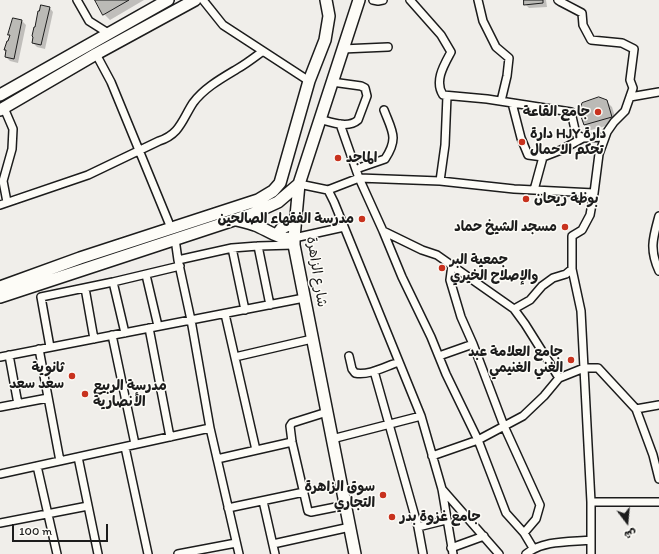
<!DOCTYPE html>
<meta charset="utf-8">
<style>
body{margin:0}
#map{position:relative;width:659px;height:554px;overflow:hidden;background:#f0eeea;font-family:Itim,"Playpen Sans Arabic",sans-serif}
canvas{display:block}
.north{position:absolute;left:607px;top:502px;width:40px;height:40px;-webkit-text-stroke:3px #fdfcf7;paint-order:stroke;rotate:164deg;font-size:11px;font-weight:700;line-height:16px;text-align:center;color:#1c1c1c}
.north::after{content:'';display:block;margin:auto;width:14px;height:18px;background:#1c1c1c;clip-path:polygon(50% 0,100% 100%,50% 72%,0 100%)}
.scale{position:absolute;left:12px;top:524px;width:96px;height:18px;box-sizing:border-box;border:2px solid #1c1c1c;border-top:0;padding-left:5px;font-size:12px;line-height:14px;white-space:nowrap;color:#1c1c1c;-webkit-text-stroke:3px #fdfcf7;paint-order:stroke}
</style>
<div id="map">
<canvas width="659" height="554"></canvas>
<div class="north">ش</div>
<div class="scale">100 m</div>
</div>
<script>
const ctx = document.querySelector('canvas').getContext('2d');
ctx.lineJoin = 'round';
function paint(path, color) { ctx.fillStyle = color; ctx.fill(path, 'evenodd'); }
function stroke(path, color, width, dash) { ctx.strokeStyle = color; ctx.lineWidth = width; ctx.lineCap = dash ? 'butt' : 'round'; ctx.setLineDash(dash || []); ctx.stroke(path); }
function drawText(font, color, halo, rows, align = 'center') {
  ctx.font = font + ' Itim,"Playpen Sans Arabic",sans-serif'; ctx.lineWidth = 3; ctx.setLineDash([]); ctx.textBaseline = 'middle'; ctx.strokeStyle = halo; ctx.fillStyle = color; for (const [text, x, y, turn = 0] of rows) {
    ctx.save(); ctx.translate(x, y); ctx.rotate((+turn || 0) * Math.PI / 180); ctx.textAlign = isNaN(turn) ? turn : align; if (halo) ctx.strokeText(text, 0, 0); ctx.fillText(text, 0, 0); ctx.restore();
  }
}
paint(new Path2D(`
 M96,0H144L110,20L104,14Z
 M525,0H546L547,7L529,8L525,4Z
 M49,7L53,12L45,49L37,47L33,43Z
 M14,19L22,21L26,25L18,63L10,61L6,57L7,51L5,50L9,42L11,26Z
 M606,101L612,107L617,123L591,130L585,125Z`), '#0003');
const building = new Path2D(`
 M95,0H129L103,15Z
 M524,0H543V3L524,5Z
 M41,5L50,7L41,45L32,43L33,37L32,36L34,27H35L38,11H39Z
 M13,18L22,20L14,59L5,57L6,50H4L7,41H8L10,35H8Z
 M599,97L607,100L612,117L584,125L579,111L582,103Z`);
paint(building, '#bbbab6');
stroke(building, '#1c1c1c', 1);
const street = new Path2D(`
 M77,0L89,21L108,33
 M203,0L223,25L309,81
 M373,0L378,1L383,0
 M410,0L441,35L451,52C444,65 434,81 443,95L487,99L571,112L576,134L583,138L605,137
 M478,0L483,21L496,47L509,58L507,76L501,101
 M342,49L388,47
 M96,54L111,82L171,228
 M630,97L659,92
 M512,103L521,138L528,155L543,157L561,150L583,138
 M4,108L13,129L12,149L3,181L7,202
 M319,119C331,122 348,129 358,120L367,96L365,88L361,86L332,82
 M340,124L359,178L383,231L402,277L431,337L446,374L478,440L506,513L524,533L533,548
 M356,169L385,159C399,138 392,131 384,110
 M440,181L445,145L447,96
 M299,184L328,190L359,178L440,181L514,189L594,193
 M328,190L334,202L421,416L442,489L453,554
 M534,190L543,157
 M0,205L88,175L159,141C180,134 182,120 193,103C204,88 222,78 237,69C246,64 255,57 263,51
 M659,216C653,238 649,249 659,271
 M383,231L422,250L437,255L514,309L525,324L559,378
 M294,238L344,227
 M175,239L178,260L191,320L210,428L239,554
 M258,246L270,305
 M232,248L245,310
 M178,260L232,248L258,246L294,245
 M452,265L450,280L461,317L473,344L504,426L540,505L536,519L524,533
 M572,269L581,311L591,502V554
 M146,275L158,326
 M113,282L125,333
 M85,288L94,339
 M514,309L530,300L542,286L553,278L566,274L572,269V236L582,230L590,215L594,193L599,154L607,132L614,122L625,111L633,88L630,80L634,49L622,43L591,40L583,25L582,13L561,2L558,0
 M225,314L256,450
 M149,328L170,437
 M112,335L135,444
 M50,347L41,297L113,282L180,266
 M39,349L60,461
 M9,355L18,404
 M349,356L352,369L355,373C369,376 386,366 399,362
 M439,356L473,344
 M0,357L304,298
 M235,357L312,339
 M374,371L418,527L423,554
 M0,407L48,398
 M636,409L653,455L659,479
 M327,412L292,423L290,426L292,442L308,511L311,512L346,505
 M332,439L421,416
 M125,447L148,554
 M432,456L478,440L523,416L544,396L559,378L584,368H598L636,409L659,405
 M78,457L98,554
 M217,459L292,442
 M37,466L57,554
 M0,474L210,428
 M442,489L499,554
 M263,501L275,554
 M591,502H659
 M228,508L304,492
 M0,523L88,506
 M418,527L446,520
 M273,544L350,527
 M451,548L484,536
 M178,554L236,543
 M526,554C543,540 570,542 591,540`);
const primary = new Path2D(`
 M0,95L168,0
 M0,110L96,54L195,0
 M237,220C243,221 249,223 255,225C268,230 279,240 294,238
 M283,238L279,232L282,228L289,225L294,226
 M0,287L80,258L258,200L273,191L280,183L309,81L325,40L329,16L326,0
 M0,297L252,214L278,202L299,184
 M355,554L294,245V238L299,184L359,0`);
stroke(street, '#1c1c1c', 10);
stroke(primary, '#1c1c1c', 14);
stroke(street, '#fdfcf7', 7);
stroke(primary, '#fdfcf7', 11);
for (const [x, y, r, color] of [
 [598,112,4,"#c8321e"],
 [522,142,4,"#c8321e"],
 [338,158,4,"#c8321e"],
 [526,199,4,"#c8321e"],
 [362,219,4,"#c8321e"],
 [565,227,4,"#c8321e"],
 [442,268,4,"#c8321e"],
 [571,360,4,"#c8321e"],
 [72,376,4,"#c8321e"],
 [85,394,4,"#c8321e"],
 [383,495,4,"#c8321e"],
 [392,517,4,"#c8321e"]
]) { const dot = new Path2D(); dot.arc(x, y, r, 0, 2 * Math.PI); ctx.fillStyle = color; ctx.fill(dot); stroke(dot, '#fdfcf7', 1.5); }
drawText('bold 14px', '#1c1c1c', '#fdfcf7', [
 ["جامع القاعة",590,112],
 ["دارة HJY دارة",530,134,"left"],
 ["تحكم الاحمال",530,150,"left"],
 ["الماجد",346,158,"left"],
 ["بوظة ريحان",534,199,"left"],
 ["مدرسة الفقهاء الصالحين",354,219],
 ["مسجد الشيخ حماد",557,227],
 ["جمعية البر",450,260,"left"],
 ["والإصلاح الخيري",450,276,"left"],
 ["جامع العلامة عبد",563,352],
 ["الغني الغنيمي",563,368],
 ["ثانوية",64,368],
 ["سعد سعد",64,384],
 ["مدرسة الربيع",93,386,"left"],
 ["الأنصارية",93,402,"left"],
 ["سوق الزاهرة",375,487],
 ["التجاري",375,503],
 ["جامع غزوة بدر",400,517,"left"]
], 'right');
drawText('14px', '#1c1c1c', '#fdfcf7', [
 ["شارع الزاهرة",316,272,81]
]);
</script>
